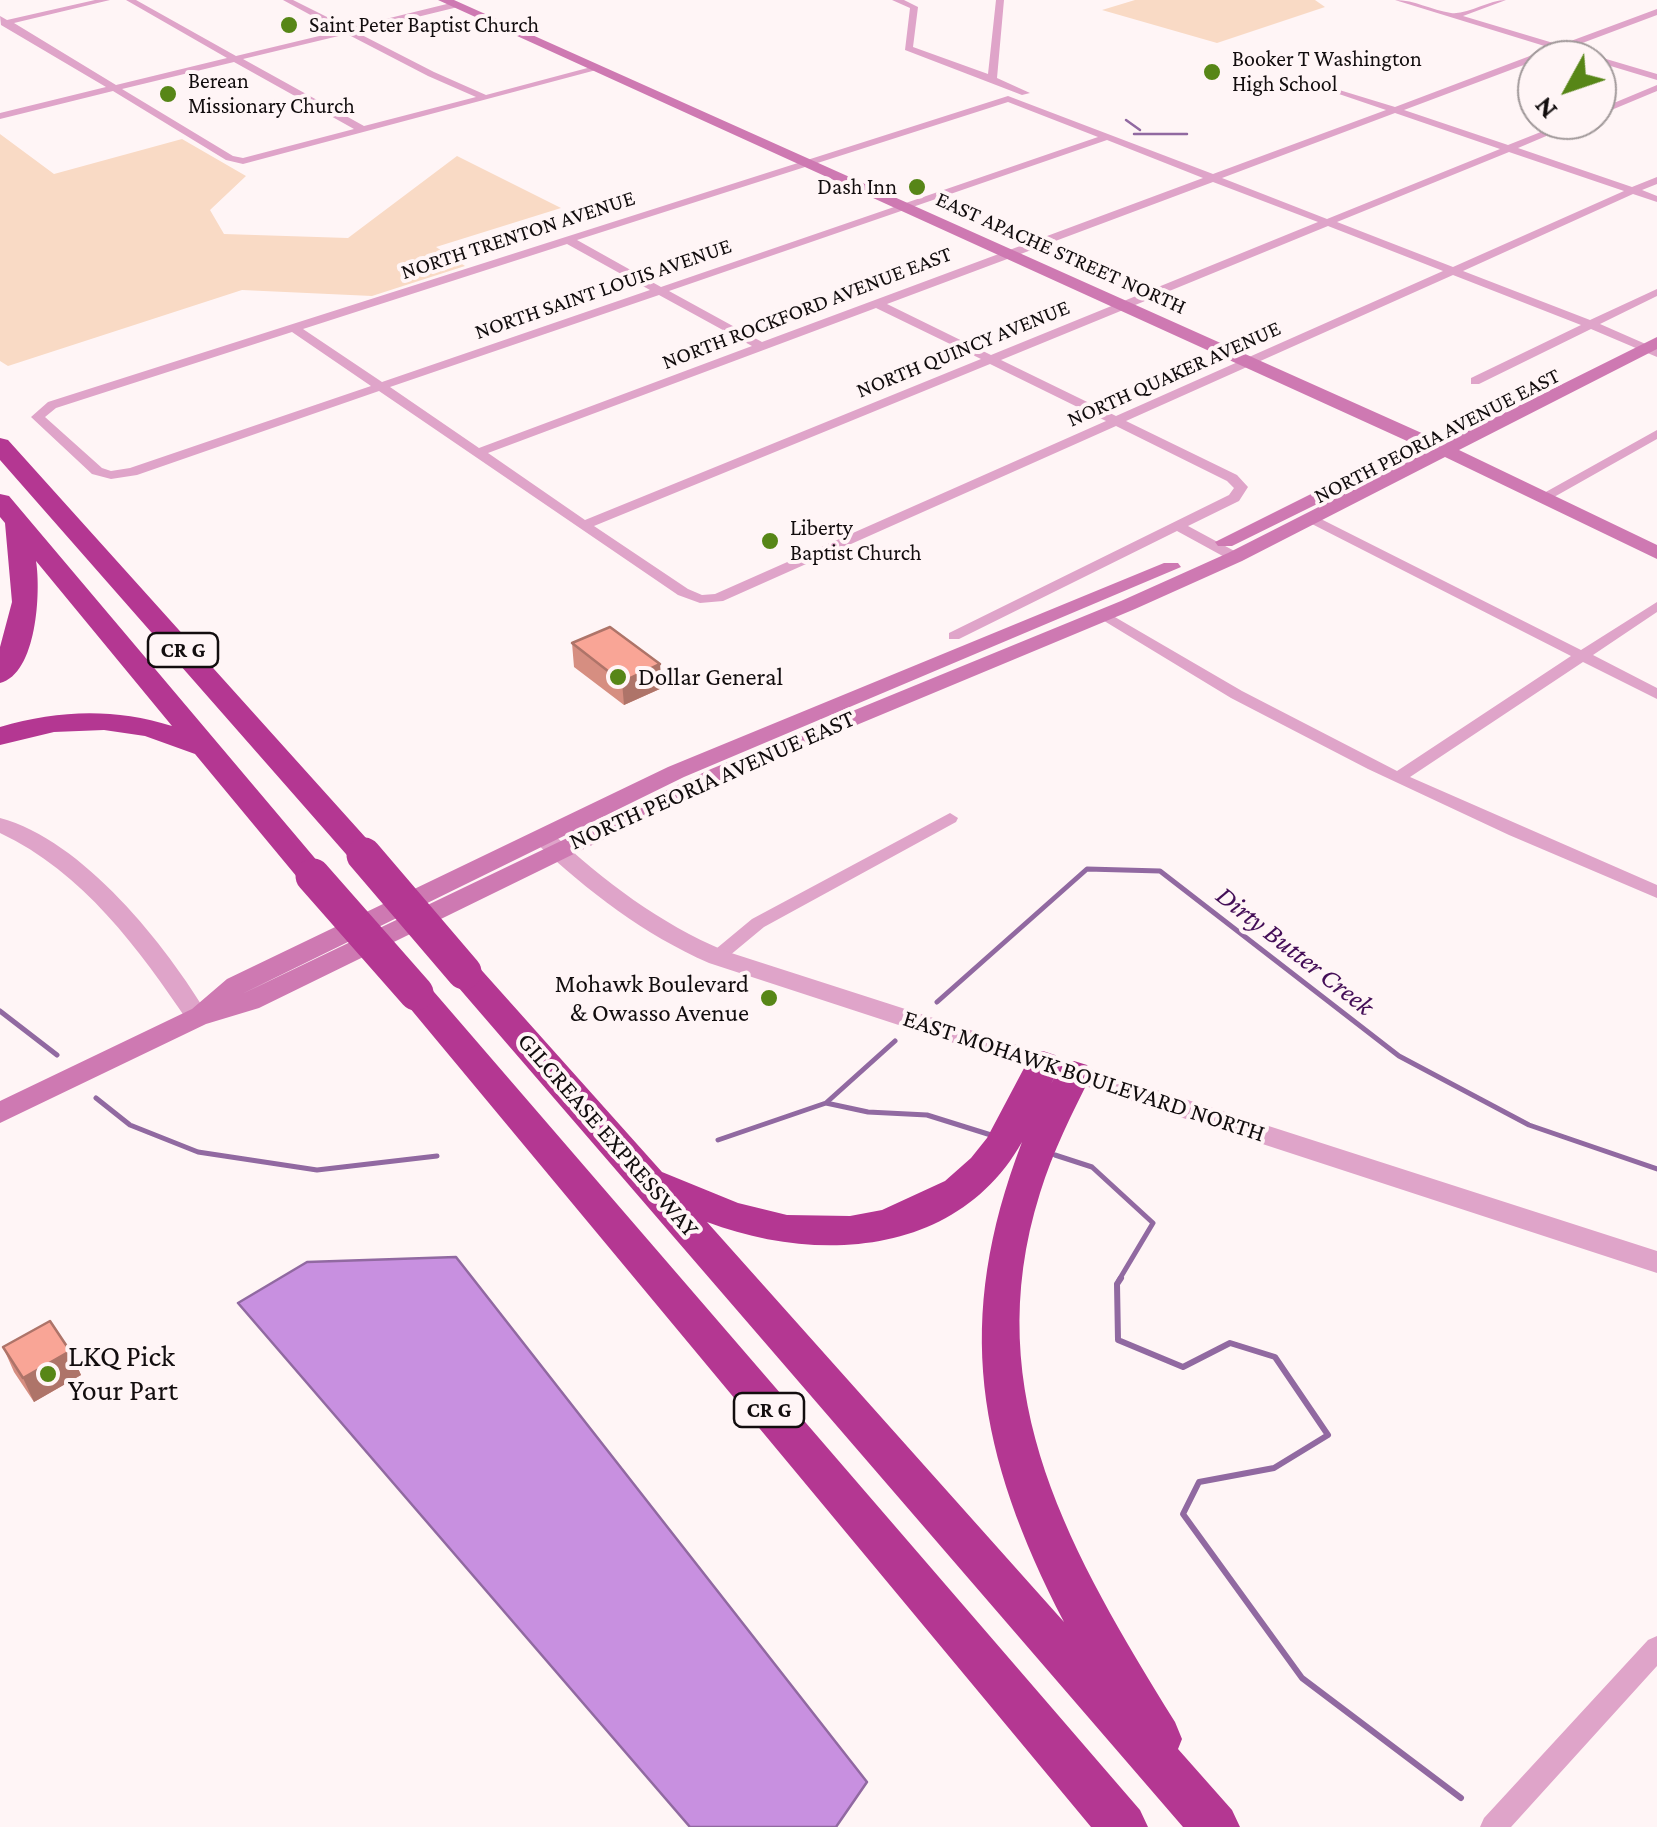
<!DOCTYPE html>
<style>
body{margin:0}
#map{position:relative;width:1657px;height:1827px;overflow:hidden;background:#fff5f6;font-family:"Crimson Pro",serif}
canvas{display:block}
.north{position:absolute;left:1517px;top:40px;width:100px;height:100px;box-sizing:border-box;background:#fff5f6;border:2px solid #a09899;border-radius:50%;rotate:230deg;font-size:28px;font-weight:700;line-height:40px;text-align:center;color:#120d0e}
.north::after{content:'';display:block;margin:auto;width:35px;height:45px;background:#578617;clip-path:polygon(50% 0,100% 100%,50% 72%,0 100%)}
</style>
<div id="map">
<canvas width="1657" height="1827"></canvas>
<div class="north">N</div>
</div>
<script>
const ctx = document.querySelector('canvas').getContext('2d');
ctx.lineJoin = 'round';
function paint(path, color) { ctx.fillStyle = color; ctx.fill(path, 'evenodd'); }
function stroke(path, color, width, dash) { ctx.strokeStyle = color; ctx.lineWidth = width; ctx.lineCap = dash ? 'butt' : 'round'; ctx.setLineDash(dash || []); ctx.stroke(path); }
function drawText(font, color, halo, rows, align = 'center') {
  ctx.font = font + ' "Crimson Pro",serif'; ctx.lineWidth = 8; ctx.setLineDash([]); ctx.textBaseline = 'middle'; ctx.strokeStyle = halo; ctx.fillStyle = color; for (const [text, x, y, turn = 0] of rows) {
    ctx.save(); ctx.translate(x, y); ctx.rotate((+turn || 0) * Math.PI / 180); ctx.textAlign = isNaN(turn) ? turn : align; if (halo) ctx.strokeText(text, 0, 0); ctx.fillText(text, 0, 0); ctx.restore();
  }
}
paint(new Path2D(`
 M1135,0H1315L1325,7L1217,43L1102,10Z
 M0,134L54,174L182,139L246,176L210,210L224,234L348,238L457,156L561,208L436,247L465,266L372,296L242,290L8,366L0,361Z`), '#f9dac5');
const water = new Path2D(`
 M456,1257L867,1782L836,1827H690L238,1303L307,1262Z`);
paint(water, '#c890e0');
stroke(water, '#9169a1', 2.5);
stroke(new Path2D(`
 M1126,120L1140,130
 M1134,134H1187`), '#9169a1', 2.5);
stroke(new Path2D(`
 M937,1002L1087,869L1160,871L1399,1056L1529,1125L1657,1169
 M0,1011L57,1055
 M96,1098L130,1125L198,1152L317,1170L437,1156
 M826,1103L868,1112L927,1115L991,1135
 M718,1140L826,1103L895,1041
 M1055,1155L1092,1167L1153,1223L1119,1280`), '#9169a1', 5);
stroke(new Path2D(`
 M1121,1278L1117,1284L1118,1340L1183,1367L1230,1343L1275,1357L1328,1435L1274,1468L1199,1482L1183,1514L1302,1678L1461,1798`), '#9169a1', 6);
paint(new Path2D(`
 M95,0H110L14,23L116,85L227,58L126,0H136L236,56L340,31L283,0H293L349,28L455,2L458,7L356,32L434,72L486,95L595,66L600,69L243,164L226,160L113,91L0,119V113L106,87L1,25L0,16L7,20ZM347,34L428,76L476,97L364,126L243,59ZM234,62L354,129L243,158L233,156L122,89Z
 M892,0H904L918,7L913,47L988,74L996,0H1004L997,78L1030,93L1022,95L905,50L910,8Z
 M1395,0C1415,0 1431,10 1451,13C1468,15 1488,0 1506,0L1463,16L1560,45L1657,9V15L1569,48L1657,74V80L1561,51L1404,110L1508,145L1571,120H1584L1518,148L1632,187L1657,177V184L1642,190L1657,196V202L1633,194L1463,271L1590,320L1657,289V296L1600,324L1657,349V357L1591,329L1479,384H1471V378L1581,325L1453,275L1126,421L1237,475L1248,487L1239,501L1188,526L1240,554V560H1230L1177,531L959,639H949V633L1229,495L1234,488L1227,481L1116,426L723,601L700,603L678,595L379,391L137,475L111,479L92,474L31,417L48,402L1008,96L1213,174L1386,110L1336,93V89L1395,107L1551,48ZM1008,102L1098,137L661,287L577,240ZM1395,113L1500,149L1327,219L1222,178ZM1107,140L1203,178L762,342L669,291ZM1509,152L1624,191L1453,267L1337,222ZM1213,182L1318,222L991,355L887,304ZM1328,226L1443,271L1116,416L1001,360ZM567,244L650,290L382,382L303,329ZM659,295L752,346L479,448L390,387ZM876,308L981,359L585,520L488,453ZM292,332L371,386L130,468L111,471L102,468L45,417L56,408ZM990,364L1106,421L715,594L702,595L688,589L594,526Z
 M1657,85V91L1597,116V110Z
 M1657,430V439L1547,501H1537L1535,498Z
 M1313,515L1581,650L1657,602V612L1593,655L1657,688V699L1583,662L1410,777L1657,885V898L1509,835L1368,769L1231,698L1096,616L1103,612L1108,613L1242,691L1397,771L1571,656L1308,522L1306,519Z
 M950,813L958,818L956,822L764,927L723,961H711L708,957L711,953L752,919Z
 M1657,1636V1666L1511,1827H1480L1484,1818L1648,1640Z`), '#dfa4c9');
paint(new Path2D(`
 M0,818C83,840 167,946 209,1017L205,1023H189C139,949 83,872 0,833Z
 M544,831L552,833C605,882 659,923 725,951L1657,1251V1273L709,963C643,934 589,892 536,843L533,838L536,833Z`), '#dfa4c9');
paint(new Path2D(`
 M438,0H454L1444,443L1657,337V349L1459,450L1657,545V559L1445,457L1242,561L1135,609L727,779L259,1008L206,1024L0,1123V1101L192,1009L227,979L668,767L1164,563H1178L1181,567L684,777L242,994L711,769L1121,601L1228,553L1429,451Z
 M1369,465L1378,471L1376,475L1232,546H1218L1215,542Z`), '#ce79b2');
paint(new Path2D(`
 M0,438L8,440L375,848L380,855L375,862H353L0,460Z
 M0,494L9,496L324,869L329,876L324,883L313,886L302,883L195,754L145,736L104,730L54,732L0,745V727C59,710 113,708 172,726L36,561C41,591 37,674 0,683V647L12,602L5,523L0,517Z
 M464,960L476,964L662,1172L738,1203L787,1215L850,1216L882,1210L945,1181L971,1158L987,1138L1031,1055L1043,1051L1055,1055L1061,1064L1051,1084L1061,1065L1074,1061L1087,1065L1092,1074C1072,1113 1053,1151 1040,1193C976,1396 1073,1556 1175,1722L1182,1739L1178,1749L1232,1810L1240,1827H1183L452,980L447,972L452,964ZM1022,1142C953,1322 977,1453 1064,1622L707,1222C818,1264 958,1256 1022,1142Z
 M416,981L428,985L1140,1810L1148,1827H1091L404,1001L399,993L404,985Z`), '#b43792');
stroke(new Path2D(`
 M364,855L464,972
 M313,876L416,993`), '#b43792', 35);
paint(new Path2D(`
 M572,643L662,688L624,705L574,667Z
 M3,1347L70,1351L81,1375L34,1402L14,1372Z`), '#d68e81');
paint(new Path2D(`
 M660,664L662,688L624,705L622,682Z
 M70,1351L81,1375L34,1402L23,1378Z`), '#ae7469');
const building = new Path2D(`
 M610,627L660,664L622,682L572,643Z
 M50,1321L70,1351L23,1378L3,1347Z`);
paint(building, '#f9a596');
stroke(building, '#ae7469', 2.5);
for (const [x, y, r, color] of [
 [289,25,10,"#578617"],
 [1212,72,10,"#578617"],
 [168,94,10,"#578617"],
 [917,187,10,"#578617"],
 [770,541,10,"#578617"],
 [618,677,10,"#578617"],
 [769,998,10,"#578617"],
 [48,1374,10,"#578617"]
]) { const dot = new Path2D(); dot.arc(x, y, r, 0, 2 * Math.PI); ctx.fillStyle = color; ctx.fill(dot); stroke(dot, '#fff5f6', 4); }
drawText('22px', '#120d0e', '#fff5f6', [
 ["Saint Peter Baptist Church",309,25],
 ["Booker T Washington",1232,59],
 ["High School",1232,84],
 ["Berean",188,81],
 ["Missionary Church",188,106],
 ["Dash Inn",897,187,"right"],
 ["Liberty",790,528],
 ["Baptist Church",790,553]
], 'left');
drawText('22px', '#120d0e', '#fff5f6', [
 ["NORTH TRENTON AVENUE",518,235,-18],
 ["EAST APACHE STREET NORTH",1061,253,24],
 ["NORTH SAINT LOUIS AVENUE",603,289,-19],
 ["NORTH ROCKFORD AVENUE EAST",807,308,-21],
 ["NORTH QUINCY AVENUE",963,349,-22],
 ["NORTH QUAKER AVENUE",1174,374,-24],
 ["NORTH PEORIA AVENUE EAST",1437,436,-27]
]);
for (const [x, y, w] of [
 [183,650,70],
 [769,1410,70]
]) { const box = new Path2D(); box.roundRect(x - w / 2, y - 17, w, 34, 8); ctx.fillStyle = '#fff5f6'; ctx.fill(box); stroke(box, '#120d0e', 2.5); }
drawText('bold 22px', '#120d0e', null, [
 ["CR G",183,650],
 ["CR G",769,1410]
]);
drawText('25px', '#120d0e', '#fff5f6', [
 ["Dollar General",638,677],
 ["Mohawk Boulevard",749,984,"right"],
 ["& Owasso Avenue",749,1013,"right"]
], 'left');
drawText('25px', '#120d0e', '#fff5f6', [
 ["NORTH PEORIA AVENUE EAST",712,780,-24],
 ["EAST MOHAWK BOULEVARD NORTH",1084,1076,18],
 ["GILCREASE EXPRESSWAY",608,1135,49]
]);
drawText('italic 28px', '#440e57', '#fff5f6', [
 ["Dirty Butter Creek",1295,951,38]
]);
drawText('30px', '#120d0e', '#fff5f6', [
 ["LKQ Pick",68,1357],
 ["Your Part",68,1391]
], 'left');
</script>
